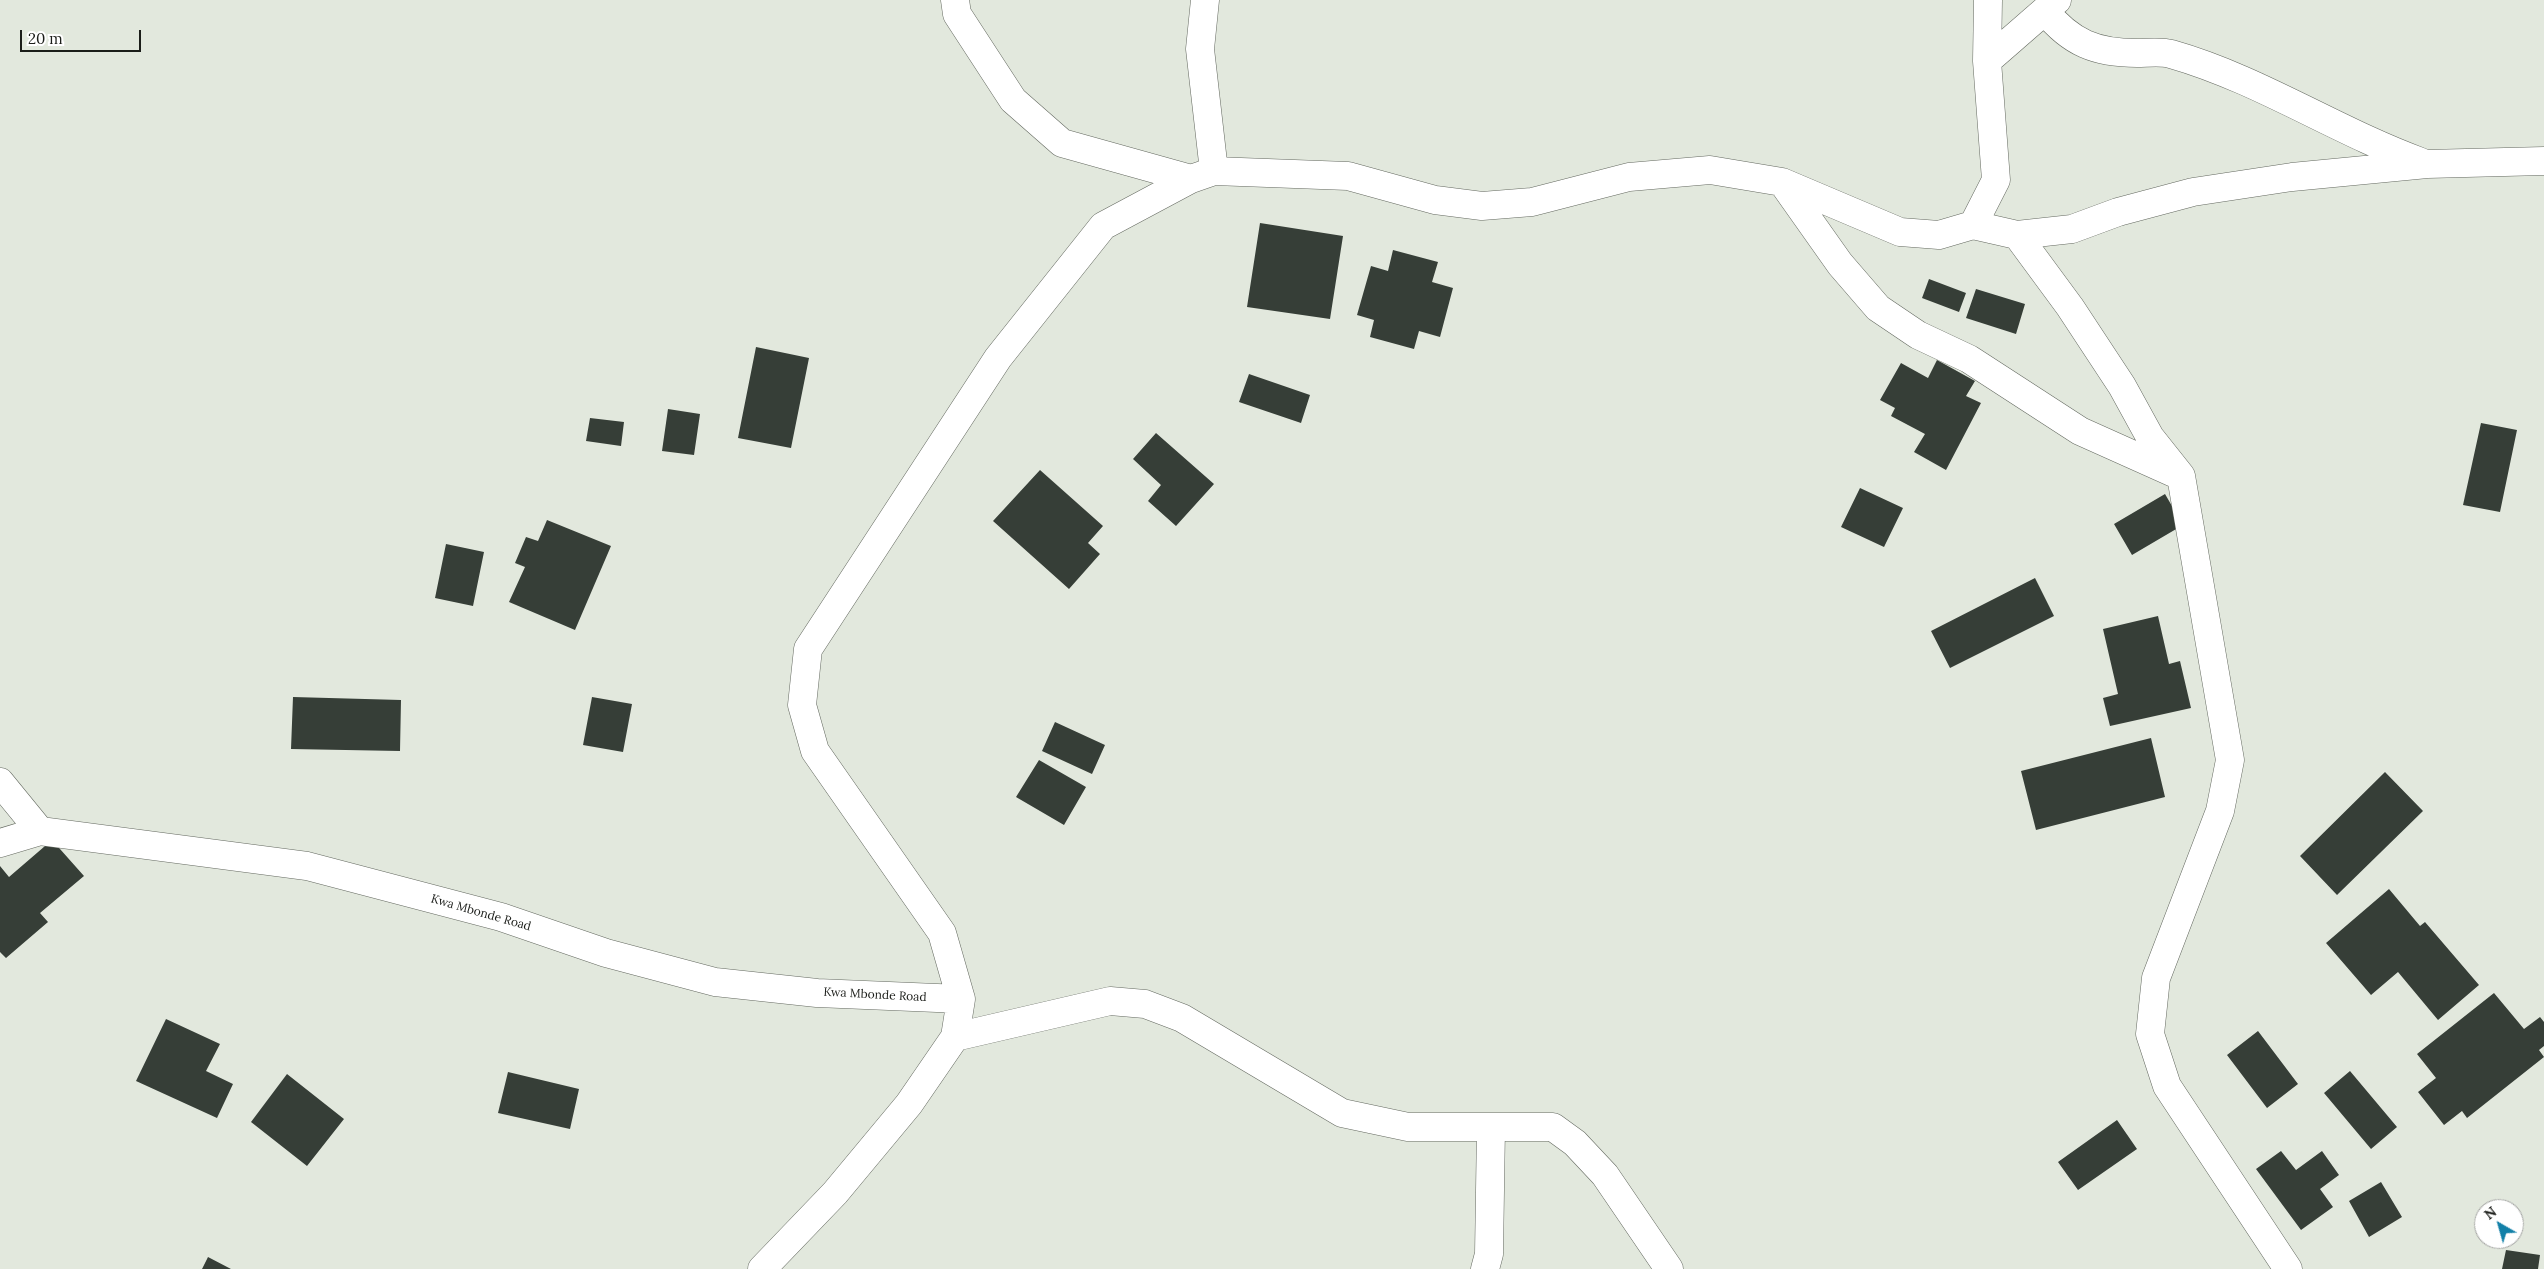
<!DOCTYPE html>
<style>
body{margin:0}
#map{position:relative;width:2544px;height:1269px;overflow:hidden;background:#e2e8dd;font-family:Lora,serif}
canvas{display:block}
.north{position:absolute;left:2474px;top:1199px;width:50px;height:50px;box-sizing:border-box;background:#fff;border:1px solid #a4a5a3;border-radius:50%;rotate:322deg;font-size:14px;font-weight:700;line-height:20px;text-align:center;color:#1b1d19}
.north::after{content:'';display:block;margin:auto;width:18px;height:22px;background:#1280a8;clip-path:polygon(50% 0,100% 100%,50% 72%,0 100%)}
.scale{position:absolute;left:20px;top:30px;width:121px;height:22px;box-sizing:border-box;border:2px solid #1b1d19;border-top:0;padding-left:6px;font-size:15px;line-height:18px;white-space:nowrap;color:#1b1d19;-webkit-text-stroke:4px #fff;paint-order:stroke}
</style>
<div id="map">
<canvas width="2544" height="1269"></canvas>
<div class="north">N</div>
<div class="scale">20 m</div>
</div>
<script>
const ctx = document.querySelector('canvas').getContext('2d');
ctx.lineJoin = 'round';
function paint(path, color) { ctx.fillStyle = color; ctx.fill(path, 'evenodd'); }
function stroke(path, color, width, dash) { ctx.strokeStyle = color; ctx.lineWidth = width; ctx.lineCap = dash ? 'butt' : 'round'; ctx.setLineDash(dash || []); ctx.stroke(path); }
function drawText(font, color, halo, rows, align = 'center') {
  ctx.font = font + ' Lora,serif'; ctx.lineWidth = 5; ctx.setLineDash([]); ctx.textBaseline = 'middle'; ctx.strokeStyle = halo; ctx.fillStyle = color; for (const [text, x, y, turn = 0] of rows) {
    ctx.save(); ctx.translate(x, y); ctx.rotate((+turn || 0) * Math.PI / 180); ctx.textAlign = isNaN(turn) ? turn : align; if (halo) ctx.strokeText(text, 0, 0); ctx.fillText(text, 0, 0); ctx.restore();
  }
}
paint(new Path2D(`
 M1260,223L1343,236L1330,319L1247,307Z
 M1393,250L1438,262L1432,282L1453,288L1440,337L1419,331L1414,349L1370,337L1374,320L1357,315L1371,266L1388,271Z
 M1929,279L1966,293L1959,312L1922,298Z
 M1976,289L2025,304L2016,334L1966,318Z
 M756,347L809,358L791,448L738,438Z
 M1937,360L1975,381L1966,396L1981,403L1946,470L1914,452L1925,434L1891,416L1895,408L1880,400L1901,363L1928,378Z
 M1249,374L1310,395L1301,423L1239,402Z
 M668,409L700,414L694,455L662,451Z
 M590,418L624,422L621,446L586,441Z
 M2481,423L2517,430L2500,512L2463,505Z
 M1156,433L1214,484L1176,526L1148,501L1161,485L1133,459Z
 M1040,470L1103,526L1088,543L1100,554L1069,589L993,521Z
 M1860,488L1903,508L1884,547L1841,527Z
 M2165,494L2183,525L2132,555L2114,524Z
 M547,520L611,546L575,630L509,602L525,567L515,563L526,537L538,541Z
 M446,544L484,552L473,606L435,598Z
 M2035,578L2054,616L1950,668L1931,631Z
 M2158,616L2169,664L2180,661L2191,708L2110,726L2103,698L2118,694L2103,629Z
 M293,697L401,700L400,751L291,749Z
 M592,697L632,704L623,752L583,745Z
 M1055,722L1105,745L1092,774L1042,751Z
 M2151,738L2165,797L2036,830L2021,771Z
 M1039,760L1086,787L1064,825L1016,797Z
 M2385,772L2423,811L2337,895L2300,856Z
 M52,840L84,876L40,913L48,922L6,958L0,952V866L9,877Z
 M2389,889L2420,926L2425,922L2479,985L2438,1020L2398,972L2371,995L2326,943Z
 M2494,993L2524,1029L2540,1017L2544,1022V1046L2539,1050L2544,1057L2467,1118L2462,1111L2444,1125L2418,1092L2436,1078L2417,1054Z
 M166,1019L220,1044L206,1071L233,1084L217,1118L136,1081Z
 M2258,1031L2298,1084L2267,1108L2227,1055Z
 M2350,1071L2397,1127L2371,1149L2324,1093Z
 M508,1072L579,1089L570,1129L498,1113Z
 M287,1074L344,1119L307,1166L251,1122Z
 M2117,1120L2137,1149L2078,1190L2058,1162Z
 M2281,1151L2296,1170L2322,1151L2339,1175L2320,1189L2333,1207L2301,1230L2256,1169Z
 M2381,1182L2402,1217L2369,1237L2349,1201Z
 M2506,1250L2540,1255L2538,1269H2502Z
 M208,1257L231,1269H202Z`), '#363e37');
const street = new Path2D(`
 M955,0L957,14L1013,100L1062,143L1191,179
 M1205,0L1200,49L1214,171
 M2045,11C2071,43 2096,53 2137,53C2147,53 2161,51 2171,54C2259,79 2336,131 2421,162
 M1987,61L2057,0
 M1782,182L1840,264L1878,308L1918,335L1969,359L2080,431L2176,474
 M1973,225L2017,235L2072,229L2118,212L2193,192L2292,177L2427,164L2544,161
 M2017,235L2070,307L2122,386L2150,437L2181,476L2230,760L2220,811L2156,978L2150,1034L2167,1086L2288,1269
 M0,782L40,831
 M0,843L40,831L307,866L501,917L606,953L715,982L817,993L961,999
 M955,1037L1110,1001L1145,1004L1182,1018L1342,1113L1408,1127H1553L1575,1143L1605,1175L1669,1269
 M762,1269L835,1193L909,1104L955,1037L961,999L942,933L815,751L802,705L808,649L998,358L1103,226L1191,179L1214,171L1348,176L1435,200L1482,206L1532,202L1629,177L1710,170L1782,182L1900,232L1939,235L1973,225L1996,180L1987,61L1988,0
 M1485,1269L1489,1254L1491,1127`);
stroke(street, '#646960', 29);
stroke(street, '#fff', 28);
drawText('12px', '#1b1d19', '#fff', [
 ["Kwa Mbonde Road",481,913,16],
 ["Kwa Mbonde Road",875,995,3]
]);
</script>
